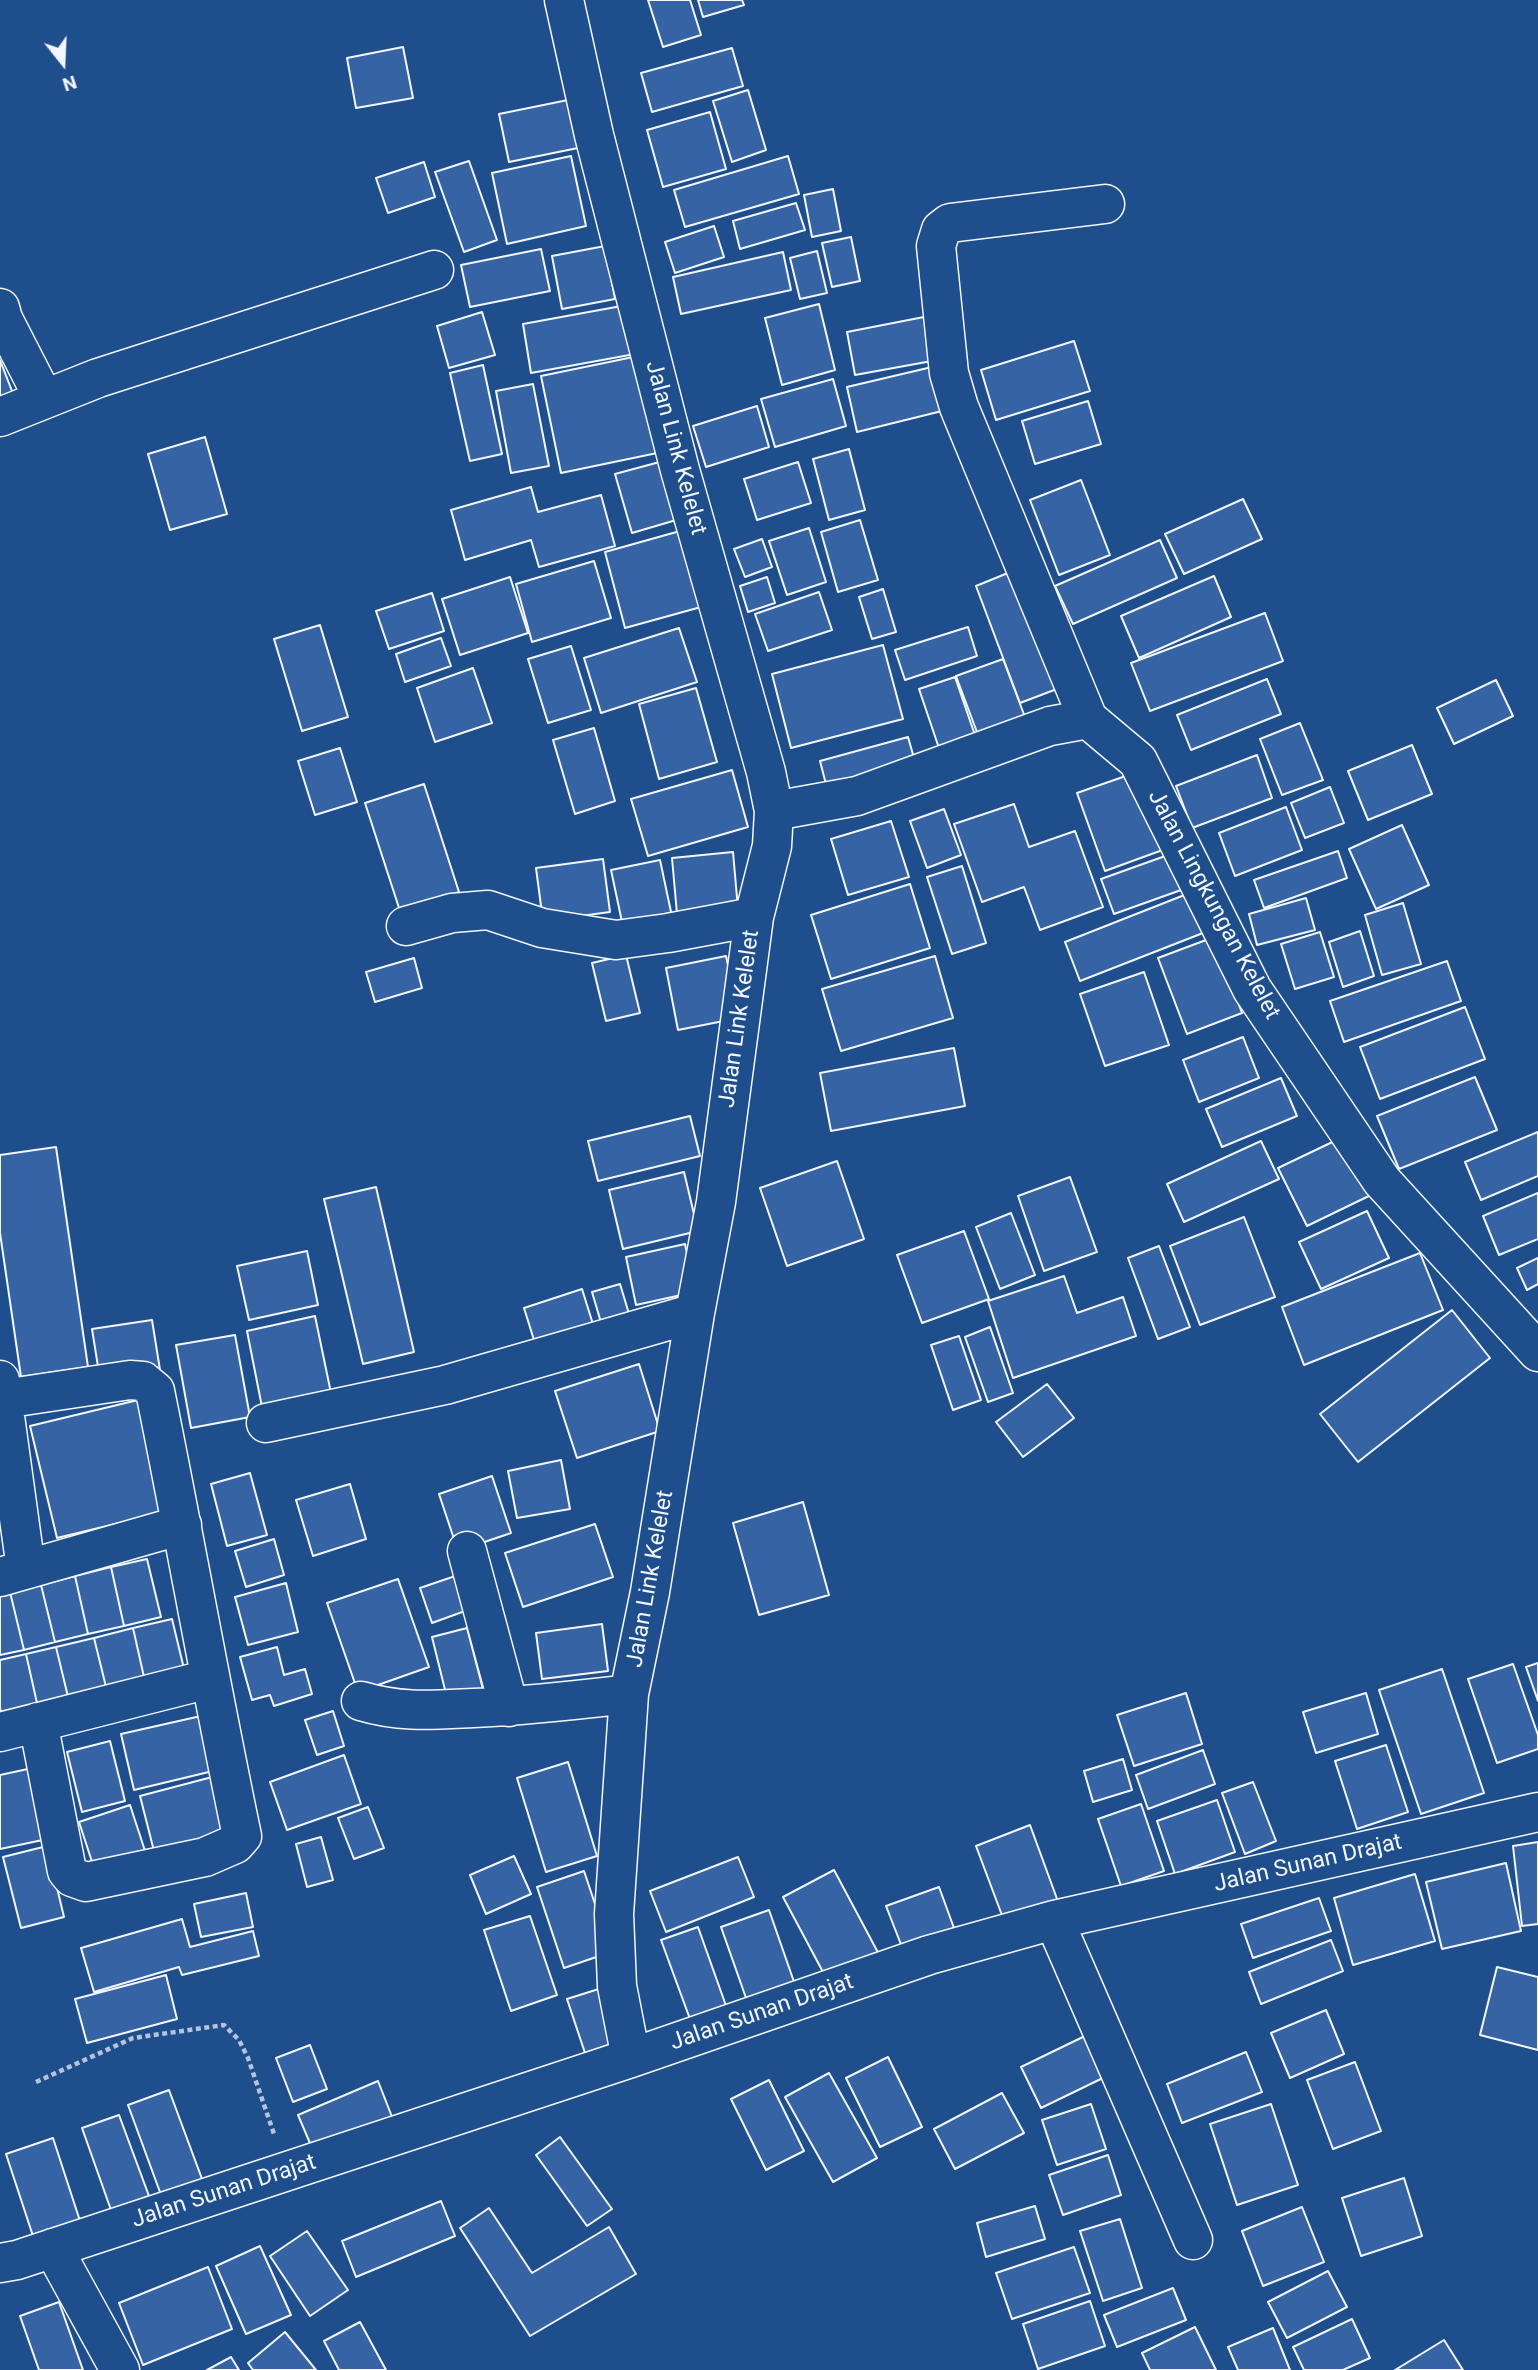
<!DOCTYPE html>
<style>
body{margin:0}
#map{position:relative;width:1538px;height:2370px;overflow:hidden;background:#1f4e8c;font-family:Roboto,sans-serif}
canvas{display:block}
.north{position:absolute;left:28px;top:28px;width:70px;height:70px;-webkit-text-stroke:5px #1f4e8c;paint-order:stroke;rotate:162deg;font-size:19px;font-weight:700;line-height:28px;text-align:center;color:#f2f6ff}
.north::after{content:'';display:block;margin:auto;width:24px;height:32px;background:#f2f6ff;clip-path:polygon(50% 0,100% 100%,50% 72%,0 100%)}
</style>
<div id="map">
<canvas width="1538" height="2370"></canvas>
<div class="north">N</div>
</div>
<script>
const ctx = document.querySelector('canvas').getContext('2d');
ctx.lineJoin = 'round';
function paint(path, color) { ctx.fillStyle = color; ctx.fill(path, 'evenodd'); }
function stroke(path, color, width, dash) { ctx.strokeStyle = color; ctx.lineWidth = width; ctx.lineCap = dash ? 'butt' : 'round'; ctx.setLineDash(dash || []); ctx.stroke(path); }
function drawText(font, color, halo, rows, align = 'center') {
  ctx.font = font + ' Roboto,sans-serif'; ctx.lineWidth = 5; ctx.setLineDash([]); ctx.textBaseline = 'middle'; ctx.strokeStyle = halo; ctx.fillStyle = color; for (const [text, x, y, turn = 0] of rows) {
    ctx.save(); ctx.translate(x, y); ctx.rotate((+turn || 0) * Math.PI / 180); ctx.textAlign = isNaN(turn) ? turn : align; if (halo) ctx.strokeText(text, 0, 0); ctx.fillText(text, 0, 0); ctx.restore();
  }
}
const building = new Path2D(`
 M648,0H690L701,35L663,47Z
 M698,0H742L744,5L703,17Z
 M403,47L413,98L356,108L347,58Z
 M732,48L743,86L652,112L641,73Z
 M748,90L766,150L732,162L713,101Z
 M568,100L578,148L509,162L499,114Z
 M710,112L726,169L663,187L647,130Z
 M571,156L586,226L507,244L492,173Z
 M788,156L799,194L685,227L674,190Z
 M469,161L497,240L464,252L435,172Z
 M424,162L435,197L388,213L376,178Z
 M833,189L841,231L812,237L804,195Z
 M796,203L805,230L740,249L733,221Z
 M714,226L724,257L675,273L665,242Z
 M851,237L860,281L832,287L822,243Z
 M605,246L615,299L562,309L552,256Z
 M541,249L550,291L470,307L461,265Z
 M817,251L827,293L800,299L790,258Z
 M783,252L791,290L681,314L673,277Z
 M819,304L835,370L782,385L765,318Z
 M627,305L635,354L531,373L523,324Z
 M482,312L495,355L449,368L437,326Z
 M924,317L932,361L855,375L847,332Z
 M1074,341L1090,391L996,420L981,370Z
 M643,355L662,452L561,473L541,376Z
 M0,360L17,404L0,411Z
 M483,365L502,454L470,461L450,373Z
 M932,367L942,411L857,432L847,387Z
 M833,379L846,426L775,447L761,399Z
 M533,384L549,466L511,473L496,391Z
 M1088,401L1101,444L1035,464L1022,421Z
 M757,406L769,447L706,467L693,426Z
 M205,437L227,514L170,530L148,454Z
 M849,449L865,510L829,520L813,459Z
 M667,460L683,518L632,533L615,474Z
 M798,462L811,503L757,520L744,479Z
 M1081,480L1110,555L1059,575L1030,500Z
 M531,487L538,512L601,495L615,546L539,567L531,540L465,560L451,510Z
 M1243,499L1262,539L1184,574L1165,534Z
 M860,520L878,580L838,592L821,532Z
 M809,528L826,582L787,595L769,541Z
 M680,531L701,607L625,628L605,552Z
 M762,539L772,567L745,577L734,549Z
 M1160,540L1177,578L1073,624L1055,586Z
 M594,561L611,618L532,642L516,584Z
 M1025,566L1070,684L1020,703L976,586Z
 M1214,576L1231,617L1139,658L1121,616Z
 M510,577L528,633L460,655L442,599Z
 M767,577L775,603L748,612L740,586Z
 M883,589L896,632L872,639L859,597Z
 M819,592L832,630L768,651L755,614Z
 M432,593L444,631L389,649L376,611Z
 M1265,613L1283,661L1150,711L1131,663Z
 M320,625L348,717L302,731L274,639Z
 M968,627L977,656L905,680L895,650Z
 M679,628L697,682L601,713L584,658Z
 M441,638L451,666L405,682L396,654Z
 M883,645L903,719L791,748L772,674Z
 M571,646L591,710L548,723L528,659Z
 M1003,659L1028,725L981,743L956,676Z
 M473,668L492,723L435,742L417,688Z
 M955,677L978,744L942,757L919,689Z
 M1267,679L1281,714L1191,750L1177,715Z
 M1496,680L1513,716L1454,744L1437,708Z
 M696,688L717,762L659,779L639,704Z
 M1300,723L1323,780L1282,795L1260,739Z
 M594,728L615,801L575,814L553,740Z
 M908,737L918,772L829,796L820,761Z
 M1412,745L1432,794L1368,820L1348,771Z
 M340,748L357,802L315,815L298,761Z
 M1257,755L1272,798L1192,828L1176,786Z
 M732,770L748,827L648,856L631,799Z
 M1140,771L1168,848L1105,871L1077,793Z
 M424,784L459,892L400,911L365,803Z
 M1330,787L1344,823L1305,838L1291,803Z
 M1014,804L1029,847L1075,831L1103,907L1040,930L1024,887L982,902L954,824Z
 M1286,807L1302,850L1235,876L1219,833Z
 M944,809L961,855L927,868L910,821Z
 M891,821L909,877L848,895L831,839Z
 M1402,825L1429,885L1376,909L1349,849Z
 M1182,850L1195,885L1114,914L1101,879Z
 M1338,851L1347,878L1264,908L1254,880Z
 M733,852L738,909L677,914L672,858Z
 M603,859L610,912L543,921L536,868Z
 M660,860L674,926L625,936L611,870Z
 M962,866L986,943L952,954L927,877Z
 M910,884L930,948L831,979L811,915Z
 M1187,894L1203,933L1080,981L1065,942Z
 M1306,898L1315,930L1257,945L1249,914Z
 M1403,903L1421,964L1382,975L1365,915Z
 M1360,931L1374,976L1343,987L1329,942Z
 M1320,932L1334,977L1295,989L1281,944Z
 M1214,937L1242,1013L1187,1034L1158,958Z
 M626,955L640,1013L606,1021L592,963Z
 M726,956L739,1018L678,1030L666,968Z
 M935,956L953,1018L841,1051L822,989Z
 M414,958L422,988L375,1002L366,972Z
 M1447,961L1461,1001L1344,1042L1330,1001Z
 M1144,972L1169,1045L1105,1066L1080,994Z
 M1465,1007L1485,1059L1380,1099L1360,1047Z
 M1243,1037L1259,1078L1199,1102L1183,1060Z
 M954,1048L965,1106L831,1131L820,1073Z
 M1475,1077L1497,1130L1399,1169L1377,1116Z
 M1281,1078L1297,1116L1222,1147L1206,1109Z
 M690,1116L700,1156L598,1181L588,1141Z
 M1538,1132V1176L1481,1200L1465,1162Z
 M1345,1136L1373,1194L1307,1226L1278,1168Z
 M1261,1141L1279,1179L1184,1222L1167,1184Z
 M56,1147L88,1367L21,1377L0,1233V1155Z
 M837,1161L864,1239L787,1266L760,1188Z
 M684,1172L698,1231L623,1249L609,1190Z
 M1070,1177L1097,1252L1044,1271L1018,1196Z
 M376,1187L414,1352L363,1364L324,1199Z
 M1538,1193V1239L1499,1255L1483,1216Z
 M1367,1211L1389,1258L1321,1289L1299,1242Z
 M1011,1213L1035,1275L1000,1289L976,1227Z
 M1244,1217L1275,1297L1200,1325L1170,1246Z
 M964,1231L989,1299L922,1323L897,1255Z
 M685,1244L695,1292L636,1305L626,1257Z
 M1159,1246L1190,1327L1158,1339L1128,1258Z
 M307,1251L318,1305L249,1320L237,1266Z
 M1420,1253L1443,1310L1304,1365L1282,1307Z
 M1538,1258V1284L1527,1290L1517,1268Z
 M1064,1276L1077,1313L1123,1297L1136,1336L1013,1378L988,1301Z
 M620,1284L633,1327L605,1336L592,1292Z
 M582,1289L597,1337L539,1356L524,1308Z
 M1452,1310L1490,1358L1358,1462L1320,1414Z
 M315,1316L331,1393L262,1407L247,1331Z
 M152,1320L160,1370L100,1379L92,1329Z
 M990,1327L1013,1393L988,1402L965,1337Z
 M235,1335L250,1417L191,1428L176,1345Z
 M959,1336L981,1400L953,1410L931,1345Z
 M639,1364L660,1431L577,1458L555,1391Z
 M1047,1384L1074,1418L1023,1457L996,1422Z
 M138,1400L165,1512L57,1538L30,1426Z
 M561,1460L570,1509L517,1518L508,1471Z
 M250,1473L267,1535L227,1546L211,1484Z
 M492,1476L511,1533L458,1551L439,1494Z
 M350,1484L366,1539L313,1556L296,1500Z
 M803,1502L829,1595L759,1615L733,1523Z
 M595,1524L613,1577L523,1607L505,1553Z
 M274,1539L284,1575L246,1587L235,1551Z
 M147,1559L161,1617L124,1626L111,1567Z
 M111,1567L124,1626L88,1634L75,1576Z
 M464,1573L476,1607L432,1623L420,1588Z
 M75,1576L88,1634L55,1642L41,1585Z
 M398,1579L429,1667L358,1692L327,1603Z
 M286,1583L298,1632L248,1645L235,1597Z
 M41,1585L55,1642L24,1650L10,1592Z
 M10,1592L24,1650L0,1655V1594Z
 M172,1619L186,1677L146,1686L133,1628Z
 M602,1624L608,1671L542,1679L536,1633Z
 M133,1628L146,1686L108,1695L94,1638Z
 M467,1628L484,1693L448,1702L432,1637Z
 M94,1638L108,1695L70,1705L56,1647Z
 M56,1647L70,1705L39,1712L26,1654Z
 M277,1647L284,1675L305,1669L312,1694L274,1706L270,1695L252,1700L240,1657Z
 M26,1654L39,1712L3,1721L0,1708V1660Z
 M1538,1663V1701L1526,1667Z
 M1513,1664L1538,1735V1749L1497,1763L1468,1679Z
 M1442,1669L1484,1793L1421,1814L1379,1690Z
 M1186,1693L1202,1744L1134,1766L1117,1715Z
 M1366,1693L1378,1734L1316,1753L1303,1712Z
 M333,1711L344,1746L317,1755L305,1720Z
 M201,1716L213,1771L134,1790L121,1734Z
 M110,1741L125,1801L82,1812L67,1752Z
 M1386,1745L1408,1812L1357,1829L1335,1761Z
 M1203,1750L1215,1784L1148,1809L1136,1775Z
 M344,1755L361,1804L287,1830L270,1782Z
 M1123,1759L1132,1790L1093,1802L1084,1771Z
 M568,1762L597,1856L546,1872L517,1778Z
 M37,1767L52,1838L0,1849V1775Z
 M216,1776L232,1839L156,1859L140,1796Z
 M1253,1782L1276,1841L1245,1854L1222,1793Z
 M1217,1800L1235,1852L1175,1874L1157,1821Z
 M1141,1804L1164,1871L1121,1886L1098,1819Z
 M130,1805L148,1860L97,1877L79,1822Z
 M368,1807L384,1848L354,1859L338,1818Z
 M1030,1825L1060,1907L1006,1926L976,1846Z
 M321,1837L333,1880L307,1887L296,1844Z
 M1538,1842V1924L1522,1926L1513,1846Z
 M47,1846L64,1917L21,1928L3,1857Z
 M514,1856L531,1894L486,1914L470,1875Z
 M738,1857L754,1897L666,1932L650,1891Z
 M1506,1863L1521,1931L1442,1949L1426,1882Z
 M834,1870L882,1960L831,1987L783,1897Z
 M584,1871L611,1952L564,1968L537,1887Z
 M1415,1874L1435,1941L1353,1965L1334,1898Z
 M939,1887L954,1928L902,1947L886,1906Z
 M246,1893L253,1927L201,1937L194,1904Z
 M1319,1898L1331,1931L1253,1958L1241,1924Z
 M769,1910L800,1999L752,2015L721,1927Z
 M530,1916L557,1995L511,2011L484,1930Z
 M182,1919L190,1947L253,1931L259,1956L182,1975L179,1967L94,1992L81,1948Z
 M698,1927L730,2017L694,2030L661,1940Z
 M1331,1940L1343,1971L1261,2004L1249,1972Z
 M1497,1967L1538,1977V2050L1480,2035Z
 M166,1975L177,2019L87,2043L75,1999Z
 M605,1987L623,2040L585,2053L567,1999Z
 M1326,2010L1344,2054L1290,2078L1271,2033Z
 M1087,2035L1107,2076L1041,2108L1021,2067Z
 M310,2045L327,2089L293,2102L276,2058Z
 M1246,2052L1262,2092L1182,2123L1167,2084Z
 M888,2057L922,2127L880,2147L846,2078Z
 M1355,2062L1381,2131L1333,2149L1307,2080Z
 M829,2073L877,2158L833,2182L785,2097Z
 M769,2080L804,2151L766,2170L731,2099Z
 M378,2081L394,2122L315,2155L298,2115Z
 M169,2090L205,2187L164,2203L128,2105Z
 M1002,2093L1024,2133L955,2169L934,2129Z
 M1091,2104L1106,2149L1057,2165L1042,2120Z
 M1271,2104L1298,2185L1237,2205L1210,2124Z
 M119,2115L149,2196L111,2210L82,2128Z
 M560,2137L612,2209L587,2226L536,2155Z
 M53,2138L80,2221L33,2236L6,2154Z
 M1108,2155L1121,2195L1063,2215L1049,2175Z
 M1404,2178L1422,2236L1361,2256L1342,2198Z
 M441,2201L455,2236L356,2277L342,2241Z
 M1035,2206L1045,2239L986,2257L977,2223Z
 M1302,2207L1324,2262L1263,2286L1242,2231Z
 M489,2208L532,2273L609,2227L636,2274L530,2336L460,2228Z
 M1120,2219L1142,2288L1103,2301L1080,2231Z
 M307,2231L348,2290L310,2316L270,2256Z
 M260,2246L291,2315L246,2334L216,2266Z
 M1074,2247L1090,2293L1012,2319L996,2273Z
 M208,2267L232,2329L143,2365L119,2303Z
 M1328,2271L1347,2307L1287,2338L1268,2302Z
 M1173,2288L1186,2320L1117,2347L1104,2315Z
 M1090,2301L1105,2346L1038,2369L1023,2324Z
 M59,2302L83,2370H39L20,2316Z
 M1352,2319L1370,2358L1343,2370H1304L1293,2347Z
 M360,2322L386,2370H339L324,2341Z
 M1195,2327L1216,2370H1150L1142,2353Z
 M1273,2328L1290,2370H1238L1228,2347Z
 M285,2332L316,2370H253L248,2363Z
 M1444,2340L1463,2370H1395Z
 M231,2357L239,2370H207Z`);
paint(building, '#3563a3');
stroke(building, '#f2f6ff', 2);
const minor = new Path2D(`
 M564,0L594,135L680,470L766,772L774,811L772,846L754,917L716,1202L695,1313L650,1592L629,1694L614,1914L617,1986L631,2058
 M0,308L3,319L44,399
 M0,417L98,378L434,270
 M1088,719L959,407L949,373L936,246L941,230L950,223L1105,204
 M774,811L857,796L1050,726L1088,719L1138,761L1252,989L1382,1181L1538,1352
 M406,926L452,913L488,910L542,928L616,940L668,933L754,917
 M0,1380L26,1569
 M3,1399L130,1380L143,1381L155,1391C185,1539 211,1688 242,1836L235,1844L205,1857L86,1882L72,1877L67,1871L38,1722
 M266,1423L445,1385L695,1313
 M467,1551L509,1707
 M0,1577L182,1525
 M361,1701C401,1713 432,1710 473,1708C526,1706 578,1700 629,1694
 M0,1732L209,1679
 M1054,1920L1193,2240
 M53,2248L120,2370
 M0,2263L17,2260L631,2058L929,1955L1054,1920L1538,1812`);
stroke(minor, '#f2f6ff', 41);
stroke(new Path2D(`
 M36,2082L133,2038L224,2025L239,2040L248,2058L274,2134`), '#b3c4dc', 4.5, [5, 3.5]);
stroke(minor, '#1f4e8c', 38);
drawText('23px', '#f2f6ff', '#1f4e8c', [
 ["Jalan Link Kelelet",675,448,75],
 ["Jalan Lingkungan Kelelet",1213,905,62],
 ["Jalan Link Kelelet",740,1019,-82],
 ["Jalan Link Kelelet",651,1579,-80],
 ["Jalan Sunan Drajat",1308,1864,-13],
 ["Jalan Sunan Drajat",762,2013,-19],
 ["Jalan Sunan Drajat",224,2192,-18]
]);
</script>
